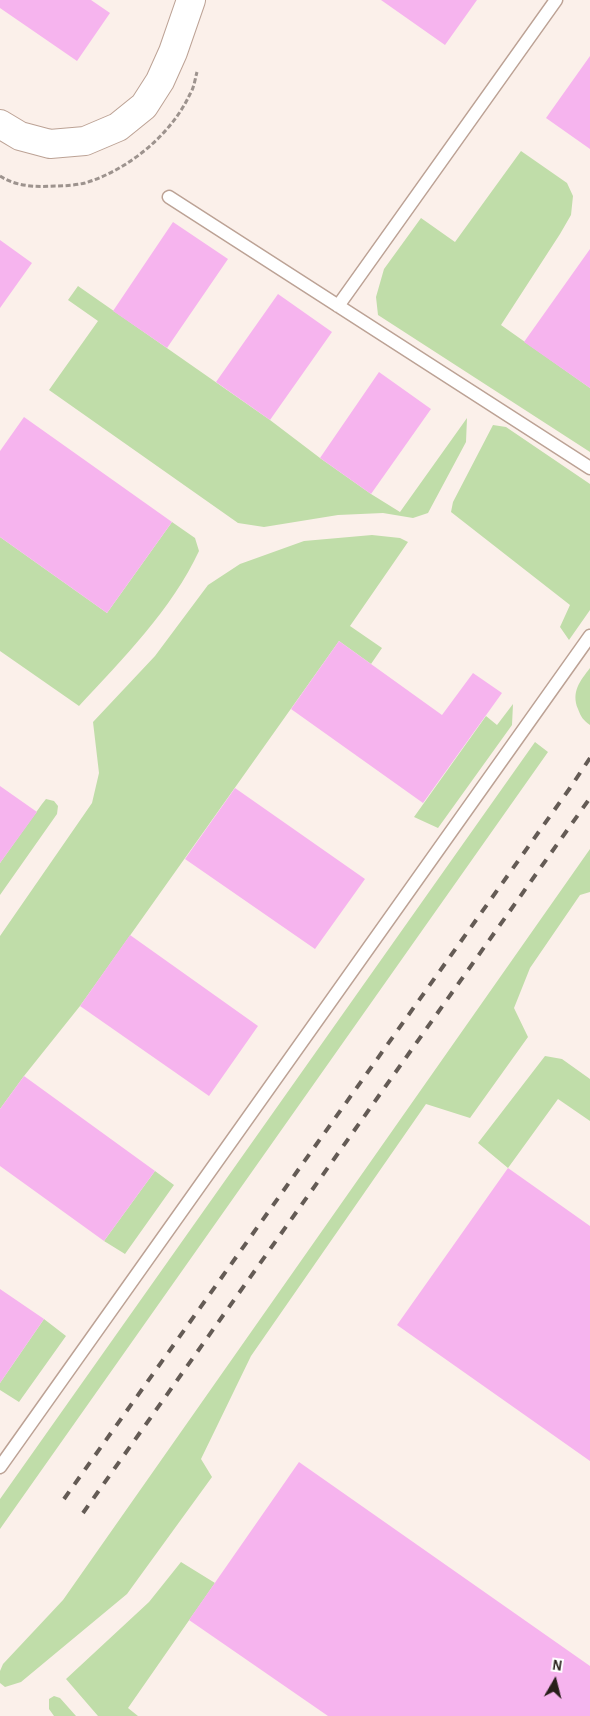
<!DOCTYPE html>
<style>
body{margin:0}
#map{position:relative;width:590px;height:1716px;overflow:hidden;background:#fbf0ea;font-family:"Alegreya Sans",sans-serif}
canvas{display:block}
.north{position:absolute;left:530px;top:1656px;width:50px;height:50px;-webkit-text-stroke:4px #fff;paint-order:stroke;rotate:8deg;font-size:14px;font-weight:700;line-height:20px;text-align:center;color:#281f1a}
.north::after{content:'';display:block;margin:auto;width:18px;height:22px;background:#281f1a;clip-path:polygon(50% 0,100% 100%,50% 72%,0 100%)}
</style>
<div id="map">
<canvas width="590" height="1716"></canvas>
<div class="north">N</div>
</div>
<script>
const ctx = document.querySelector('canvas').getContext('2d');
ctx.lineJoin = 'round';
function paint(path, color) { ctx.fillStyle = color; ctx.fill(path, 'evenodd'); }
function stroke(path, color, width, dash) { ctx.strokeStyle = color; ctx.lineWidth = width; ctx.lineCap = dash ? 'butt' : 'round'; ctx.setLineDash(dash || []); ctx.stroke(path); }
paint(new Path2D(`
 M521,151L567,183L573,196L571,215L560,234L501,325L590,388V452L378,315L376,297L384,269L421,218L455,242Z
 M78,286L270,420L320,458L371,494L400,512L467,418L466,442L428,513L413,518L383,513L338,515L264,527L238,523L49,390L98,321L68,300Z
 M493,425L506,427L590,484V610L569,640L560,627L570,605L451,512L453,502Z
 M172,522L195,538L199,551C172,609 122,660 79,706L0,651V537L107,613Z
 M372,535L400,538L408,542L350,626L382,648L371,664L339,641L80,1006L24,1076L0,1109V936L92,803L99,773L93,722L155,656L208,585L240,564L304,541Z
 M590,668V725C583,720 581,717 578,709C571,692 580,681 590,668Z
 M513,704L512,725L438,828L414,817L486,716L497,725Z
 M535,742L548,752L0,1529V1499Z
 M46,799L54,801L58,806L57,814L0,895V863L42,804Z
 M590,849V892L580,895L530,968L514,1008L528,1037L470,1118L426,1104L251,1356L201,1459L212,1477L127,1594L21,1682L5,1687L0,1683V1671L3,1664L63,1600Z
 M545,1056L562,1059L590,1079V1121L558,1099L508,1168L478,1143Z
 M155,1171L174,1185L125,1254L104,1241Z
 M44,1319L66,1336L19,1402L0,1390V1383Z
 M181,1562L215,1583L128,1708L138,1716H98L66,1679L149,1602Z
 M54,1696L60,1698L76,1716H54L49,1709V1699Z`), '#c0dda9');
paint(new Path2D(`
 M0,0H91L110,13L77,61L0,8Z
 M381,0H477L445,45Z
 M590,56V149L546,118Z
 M173,222L228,259L167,348L113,311Z
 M0,240L32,263L0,308Z
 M590,249V388L524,342Z
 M278,294L332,332L270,420L216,382Z
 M379,372L431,409L371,494L320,458Z
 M24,417L172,522L107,613L0,537V451Z
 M339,641L442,715L473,673L502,693L423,803L291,709Z
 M0,786L37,812L0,863Z
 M235,788L365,879L315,949L185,859Z
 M130,935L258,1026L209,1096L80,1006Z
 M24,1076L155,1171L104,1241L0,1166V1109Z
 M508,1168L590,1226V1461L397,1325Z
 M0,1289L44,1319L0,1383Z
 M299,1462L590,1666V1716H328L189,1620Z`), '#f6b4ee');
const service = new Path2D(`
 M169,197L590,468
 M338,306L556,0
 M0,1467L590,636`);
const tertiary = new Path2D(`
 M0,124L20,136L50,144L85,141L118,127L144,106L160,81L173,52L191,0`);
stroke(service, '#bca295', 15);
stroke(tertiary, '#bca295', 30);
stroke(new Path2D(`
 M0,176C17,187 36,187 55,186C65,186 76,185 85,183C128,170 171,135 190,94C194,88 195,79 197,72`), '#9d938e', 3, [5, 2.5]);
stroke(service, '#fff', 12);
stroke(tertiary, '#fff', 28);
stroke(new Path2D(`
 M64,1499L570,788L590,758
 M83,1513L590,798`), '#645b55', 4, [9, 9]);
</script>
